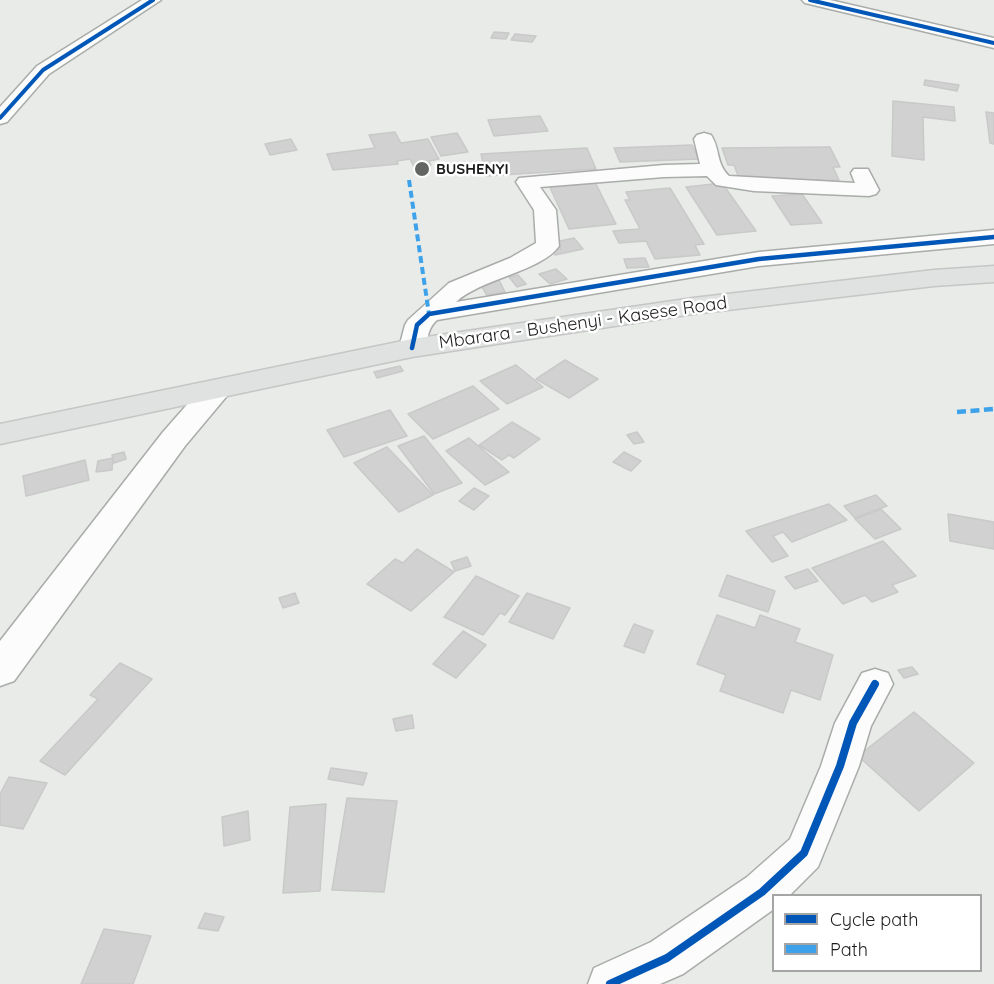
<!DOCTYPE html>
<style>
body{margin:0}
#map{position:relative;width:994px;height:984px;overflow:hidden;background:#e8ebe8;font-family:Quicksand,sans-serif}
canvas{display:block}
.legend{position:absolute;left:772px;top:894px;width:210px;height:78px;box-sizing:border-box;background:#fff;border:2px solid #a4a5a4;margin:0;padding:8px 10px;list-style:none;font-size:18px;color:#1c1d1c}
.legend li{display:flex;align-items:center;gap:12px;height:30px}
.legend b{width:30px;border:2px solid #a4a5a4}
</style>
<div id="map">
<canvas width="994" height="984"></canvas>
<ul class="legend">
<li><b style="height:8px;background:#0057b8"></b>Cycle path</li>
<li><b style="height:8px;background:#3da2ea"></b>Path</li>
</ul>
</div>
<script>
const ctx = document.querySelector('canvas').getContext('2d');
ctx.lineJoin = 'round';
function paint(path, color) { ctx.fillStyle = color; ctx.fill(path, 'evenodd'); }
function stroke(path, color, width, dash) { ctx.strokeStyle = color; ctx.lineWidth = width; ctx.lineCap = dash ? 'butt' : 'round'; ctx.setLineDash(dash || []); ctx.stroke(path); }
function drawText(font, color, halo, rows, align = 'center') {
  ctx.font = font + ' Quicksand,sans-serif'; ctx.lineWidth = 5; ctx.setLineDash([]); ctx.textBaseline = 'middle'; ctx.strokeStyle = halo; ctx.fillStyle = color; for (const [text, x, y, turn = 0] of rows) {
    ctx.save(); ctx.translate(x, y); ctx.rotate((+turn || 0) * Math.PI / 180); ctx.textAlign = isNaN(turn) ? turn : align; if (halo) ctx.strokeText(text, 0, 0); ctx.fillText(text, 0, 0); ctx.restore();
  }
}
const building = new Path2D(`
 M494,32L509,33L506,39L491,38Z
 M515,34L536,36L532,42L511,40Z
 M925,80L959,85L957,91L924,85Z
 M893,101L954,107L955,121L923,117L924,160L892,156Z
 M986,112L994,113V144L990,143Z
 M540,116L548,131L494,136L488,120Z
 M395,132L401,143L428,139L439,159L429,161L431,165L414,167L410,159L397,161L398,164L333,170L327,154L375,148L369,135Z
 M457,133L468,152L441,156L431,137Z
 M291,139L297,150L270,155L265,144Z
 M692,145L699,159L620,162L614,148Z
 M830,147L840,167H833L839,180L740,181L734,165H728L722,148Z
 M587,148L596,169L486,176L481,154Z
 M593,178L616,224L569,229L548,183Z
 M722,183L756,231L717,235L686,187Z
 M670,188L704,244L695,245L700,255L655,259L646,241L619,243L613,231L640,229L625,200H630L626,192Z
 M802,194L822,223L791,225L772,196Z
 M574,238L583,249L555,255L552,250L561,249L555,242Z
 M645,258L649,267L627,268L624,259Z
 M556,269L567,279L550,284L539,274Z
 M518,275L526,284L517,287L509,277Z
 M499,280L505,292L487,295L480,284Z
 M565,360L598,379L569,398L536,379Z
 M516,365L543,387L507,404L480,381Z
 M400,366L403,371L377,378L374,372Z
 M473,386L499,409L433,439L408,414Z
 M390,410L407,436L344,457L327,430Z
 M512,422L540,439L514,458L509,455L502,460L479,445Z
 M637,432L644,442L634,444L627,435Z
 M424,436L462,483L434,494L398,446Z
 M469,438L509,472L485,485L446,451Z
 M387,447L433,495L399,512L354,463Z
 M124,452L126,459L114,463L112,455Z
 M624,452L641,461L631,471L613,462Z
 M113,458L112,470L96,472L98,461Z
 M85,460L89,480L26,496L23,476Z
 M474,488L489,496L474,510L459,501Z
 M876,495L887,506L855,518L844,506Z
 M829,504L847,520L792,542L783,532L773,536L788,556L772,562L746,531Z
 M881,509L901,529L875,539L855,519Z
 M948,514L994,522V549L950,541Z
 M883,541L916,576L892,585L898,592L872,602L865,595L843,604L812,568Z
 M417,549L454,572L411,611L367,584L395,559L403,563Z
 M467,557L471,566L455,571L451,562Z
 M808,569L818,581L795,589L785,577Z
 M727,575L775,591L768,612L719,596Z
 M476,576L519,596L505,615L500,613L483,635L444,617Z
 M295,593L299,603L283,608L279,598Z
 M527,593L570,608L553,639L509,622Z
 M717,615L755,628L760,615L800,629L795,642L833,655L820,700L791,690L783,713L720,691L726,675L697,664Z
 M634,624L653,631L644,653L624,646Z
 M463,631L486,645L456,678L433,664Z
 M120,663L152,679L65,775L40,761L98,699L90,695Z
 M912,667L918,674L904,678L898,670Z
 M914,712L974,763L919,811L858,756Z
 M412,715L414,728L396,731L393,719Z
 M331,768L367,773L363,785L328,779Z
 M9,777L47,783L23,829L0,825V794Z
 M347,798L397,801L384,892L332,890Z
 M326,804L320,891L283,893L290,807Z
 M248,811L250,840L224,846L222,817Z
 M205,913L224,917L218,931L198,928Z
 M104,929L151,936L133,984H81Z`);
paint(building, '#d0d1d0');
stroke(building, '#c8c9c8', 1.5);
const street = new Path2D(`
 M142,0H161L49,74L7,122L0,124V107L37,66Z
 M802,0H830L994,38V48L805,3Z
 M704,133L711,135C720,148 716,164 729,176L855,183L851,173L854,169H868L879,190L876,194L869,196L754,191L716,185L707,176L664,177L540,187L556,210L559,246C542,271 480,279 456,302L759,252L994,230V244L759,266L437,320C425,331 430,341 421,353L412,356L403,353L399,348L405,325L408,320L449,283L510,258L536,243L534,210L516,182L519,178L664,165L700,164L694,139L697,135Z
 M875,669L888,673L893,684L871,726L859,766L818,867L789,896H774V909L683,974L660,984H588L594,968L651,942L747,877L790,839L821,766L835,723L862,673Z`);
const secondary = new Path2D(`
 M216,381L226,383L231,390L226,397L185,446L14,681L0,686V641L163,432L206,383Z`);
const primary = new Path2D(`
 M994,266V282L934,286L693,314L412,357L0,444V424L412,339L693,298L934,270Z`);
stroke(street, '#a9aca9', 3);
stroke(secondary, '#a9aca9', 3);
stroke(primary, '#c5c6c5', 3);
paint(street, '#fcfcfc');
paint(secondary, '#fcfcfc');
paint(primary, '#dfe2e0');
stroke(new Path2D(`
 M409,180L429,314`), '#3da2ea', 4, [7, 4]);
stroke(new Path2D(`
 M957,412L994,409`), '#3da2ea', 4.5, [9, 4.5]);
stroke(new Path2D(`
 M810,0L994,43
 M0,118L43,70L153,0`), '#0057b8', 4);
stroke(new Path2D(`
 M412,348L417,325L429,314L759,259L994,237`), '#0057b8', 4.5);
stroke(new Path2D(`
 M610,984L667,958L762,892L804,853L840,766L853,723L875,684`), '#0057b8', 8);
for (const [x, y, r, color] of [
 [422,169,8,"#636563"]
]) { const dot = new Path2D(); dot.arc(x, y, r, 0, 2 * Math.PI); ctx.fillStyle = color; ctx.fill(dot); stroke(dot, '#fff', 2); }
drawText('bold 15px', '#1c1d1c', '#fff', [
 ["BUSHENYI",436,169]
], 'left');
drawText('18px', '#1c1d1c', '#fff', [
 ["Mbarara - Bushenyi - Kasese Road",583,323,-8]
]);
</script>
